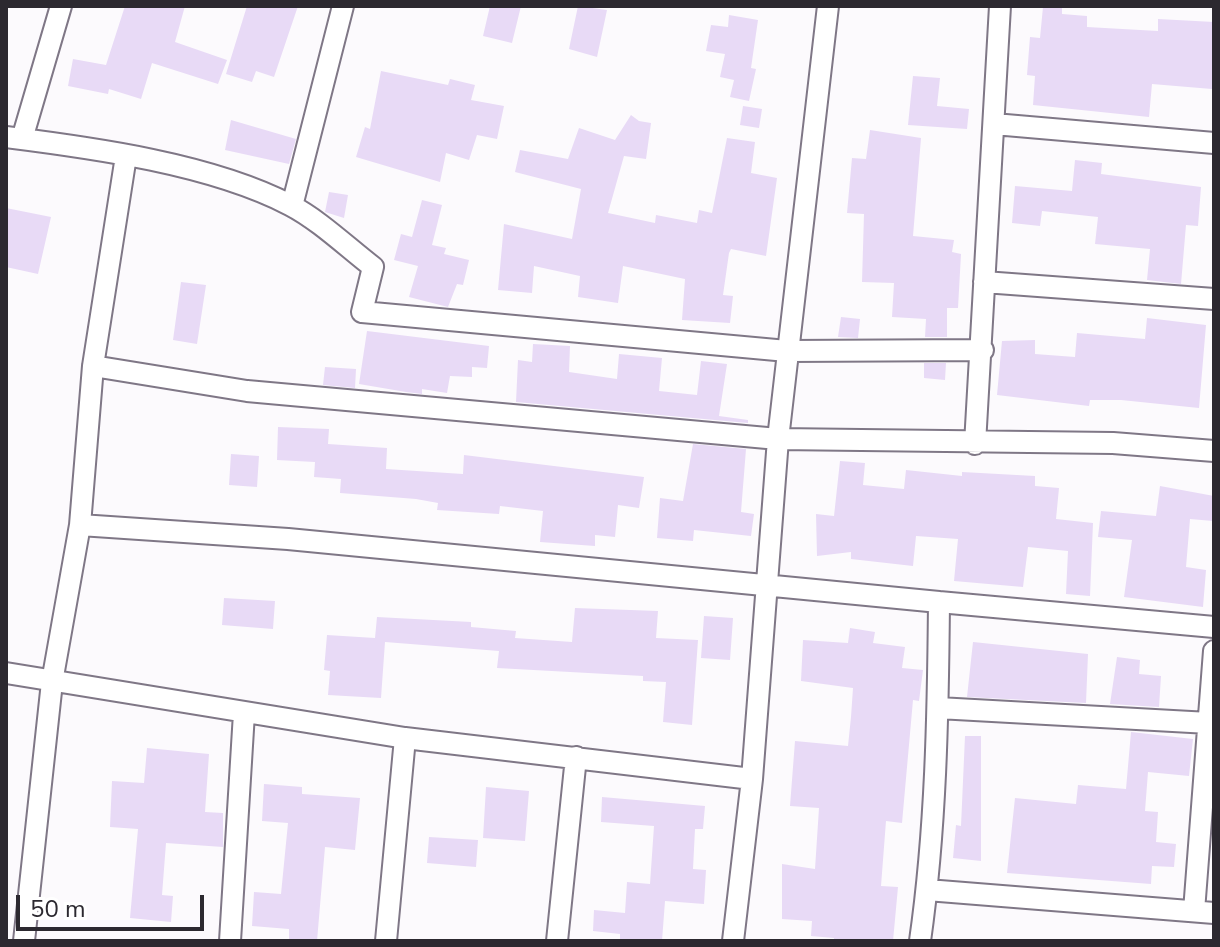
<!DOCTYPE html>
<style>
body{margin:0}
#map{position:relative;width:1220px;height:947px;overflow:hidden;background:#fcfafd;font-family:"Nunito Sans",sans-serif}
canvas{display:block}
.frame{position:absolute;inset:0;border:8px solid #2c2930;pointer-events:none}
.scale{position:absolute;left:16px;top:895px;width:188px;height:36px;box-sizing:border-box;border:4px solid #2c2930;border-top:0;padding-left:10px;font-size:24px;line-height:28px;white-space:nowrap;color:#2c2930;-webkit-text-stroke:6px #fff;paint-order:stroke}
</style>
<div id="map">
<canvas width="1220" height="947"></canvas>
<div class="frame"></div>
<div class="scale">50 m</div>
</div>
<script>
const ctx = document.querySelector('canvas').getContext('2d');
ctx.lineJoin = 'round';
function paint(path, color) { ctx.fillStyle = color; ctx.fill(path, 'evenodd'); }
function stroke(path, color, width, dash) { ctx.strokeStyle = color; ctx.lineWidth = width; ctx.lineCap = dash ? 'butt' : 'round'; ctx.setLineDash(dash || []); ctx.stroke(path); }
paint(new Path2D(`
 M125,6H185L175,42L227,60L218,84L152,63L141,99L109,89L108,94L68,86L73,59L106,65Z
 M247,6H298L274,77L256,71L252,82L226,74Z
 M490,6H521L512,43L483,36Z
 M578,6L607,10L597,57L569,49Z
 M1043,7L1062,8V14L1087,16V27L1158,31V19L1214,22L1212,89L1152,84L1149,117L1033,105L1035,76L1027,75L1030,37L1040,38Z
 M729,15L758,20L751,68L756,69L749,101L730,97L734,80L720,77L725,54L706,51L711,25L728,27Z
 M381,71L448,85L450,79L475,85L471,100L504,106L497,139L477,135L469,160L446,153L440,182L356,157L365,127L370,129Z
 M913,76L940,78L937,106L969,109L967,129L908,125Z
 M743,106L762,109L759,128L740,125Z
 M631,115L639,121L651,123L646,159L624,156L608,213L655,223L656,215L697,223L699,210L712,213L727,138L755,142L751,173L777,178L766,256L731,249L729,253L723,295L733,296L730,323L682,320L685,279L623,266L618,303L578,297L580,276L534,266L532,293L498,290L504,224L572,239L581,189L515,172L520,150L568,159L579,128L615,140Z
 M231,120L296,139L289,164L225,150Z
 M870,130L921,138L913,236L954,240L952,252L961,254L958,308H947V337H925L926,319L892,317L894,283L862,282L864,214L847,213L852,158L866,159Z
 M1075,160L1102,163L1101,174L1201,187L1198,226L1186,225L1181,284L1147,280L1150,249L1095,244L1098,217L1042,211L1040,226L1012,223L1015,186L1072,191Z
 M329,192L348,195L344,218L325,212Z
 M422,200L442,205L432,245L446,248L444,254L469,260L463,285L457,284L448,307L409,297L418,266L394,260L401,234L412,237Z
 M6,208L51,217L38,274L6,267Z
 M181,282L206,285L197,344L173,340Z
 M841,317L860,319L858,338L838,337Z
 M1147,318L1206,325L1199,408L1121,400H1090L1089,406L997,395L1002,341L1035,340V354L1075,357L1077,333L1145,339Z
 M367,331L489,346L487,368L472,367V377L450,376L447,393L422,389V394L406,392L359,384Z
 M533,344L570,346L569,372L617,379L619,354L662,358L659,391L697,395L701,361L727,364L719,416L748,420V423L516,402L518,360L532,362Z
 M924,363H946L945,380L924,378Z
 M325,367L356,369L355,388L323,385Z
 M278,427L329,429L328,444L387,448L386,469L463,474L464,455L644,477L639,508L618,505L615,537L595,535V546L540,542L543,511L500,506L499,514L437,510L438,503L416,499L340,493L341,479L314,477L315,462L277,460Z
 M693,444L746,449L741,512L754,514L751,536L694,530L693,541L657,538L660,498L683,501Z
 M231,454L259,456L257,487L229,485Z
 M840,461L865,463L863,485L904,489L906,470L962,476V472L1035,476V486L1059,488L1056,519L1093,523L1090,596L1066,594L1068,551L1028,547L1023,587L954,581L958,539L916,536L913,566L851,559V552L817,556L816,514L834,516Z
 M1160,486L1214,496L1213,521L1190,519L1186,567L1206,570L1203,607L1124,597L1132,540L1098,537L1101,511L1156,516Z
 M224,598L275,601L273,629L222,625Z
 M575,608L658,611L656,638L698,640L692,725L663,722L666,682L643,681V676L497,668L499,651L385,642L381,698L328,695L330,671L324,670L327,635L375,638L377,617L471,622V627L516,631L515,638L572,642Z
 M704,616L733,618L730,660L701,658Z
 M850,628L875,632L873,643L905,647L902,668L923,670L919,701L913,700L902,823L886,821L881,886L898,887L893,941H834V938L811,936L812,921L782,919V864L815,869L819,808L790,806L795,741L848,746L851,717L853,688L801,681L803,640L848,643Z
 M973,642L1088,654L1086,703L967,697Z
 M1117,657L1140,660L1139,674L1161,676L1159,707L1110,704Z
 M1131,732L1193,739L1189,776L1148,772L1145,811L1158,812L1156,842L1176,844L1174,867L1152,866L1151,884L1007,873L1015,798L1076,804L1078,785L1126,789Z
 M965,736H981V861L953,858L956,825L961,826Z
 M147,748L209,754L205,812L223,813V847L166,843L162,895L173,896L171,922L130,918L138,829L110,827L112,781L144,783Z
 M264,784L302,787V794L360,798L355,850L325,847L317,941H289V929L252,926L254,892L281,894L288,823L262,821Z
 M486,787L529,791L525,841L483,838Z
 M602,797L705,806L703,829H695L693,869L706,870L704,904L665,901L662,941H620V934L593,931L594,910L625,913L627,882L650,884L654,826L601,822Z
 M429,837L478,840L476,867L427,863Z`), '#e8daf6');
const street = new Path2D(`
 M994,124L1214,143
 M6,137C94,148 211,164 290,205C319,220 347,247 373,267L362,312L787,351L983,350
 M22,139L61,6
 M292,206L343,6
 M984,282L1214,299
 M93,366L126,156
 M975,444L1000,6
 M80,525L93,366L247,391L778,439L1113,443L1214,451
 M939,602L1214,627
 M6,673L405,738L752,779
 M938,708L1209,723
 M927,890L1214,913
 M1194,911L1214,651
 M24,941L52,682L80,525L288,539L939,602C938,715 936,829 920,941
 M230,941L244,713
 M386,941L405,738
 M557,941L576,757
 M733,941L752,779L778,439L828,6`);
stroke(street, '#7f7786', 24);
stroke(street, '#fff', 20);
</script>
